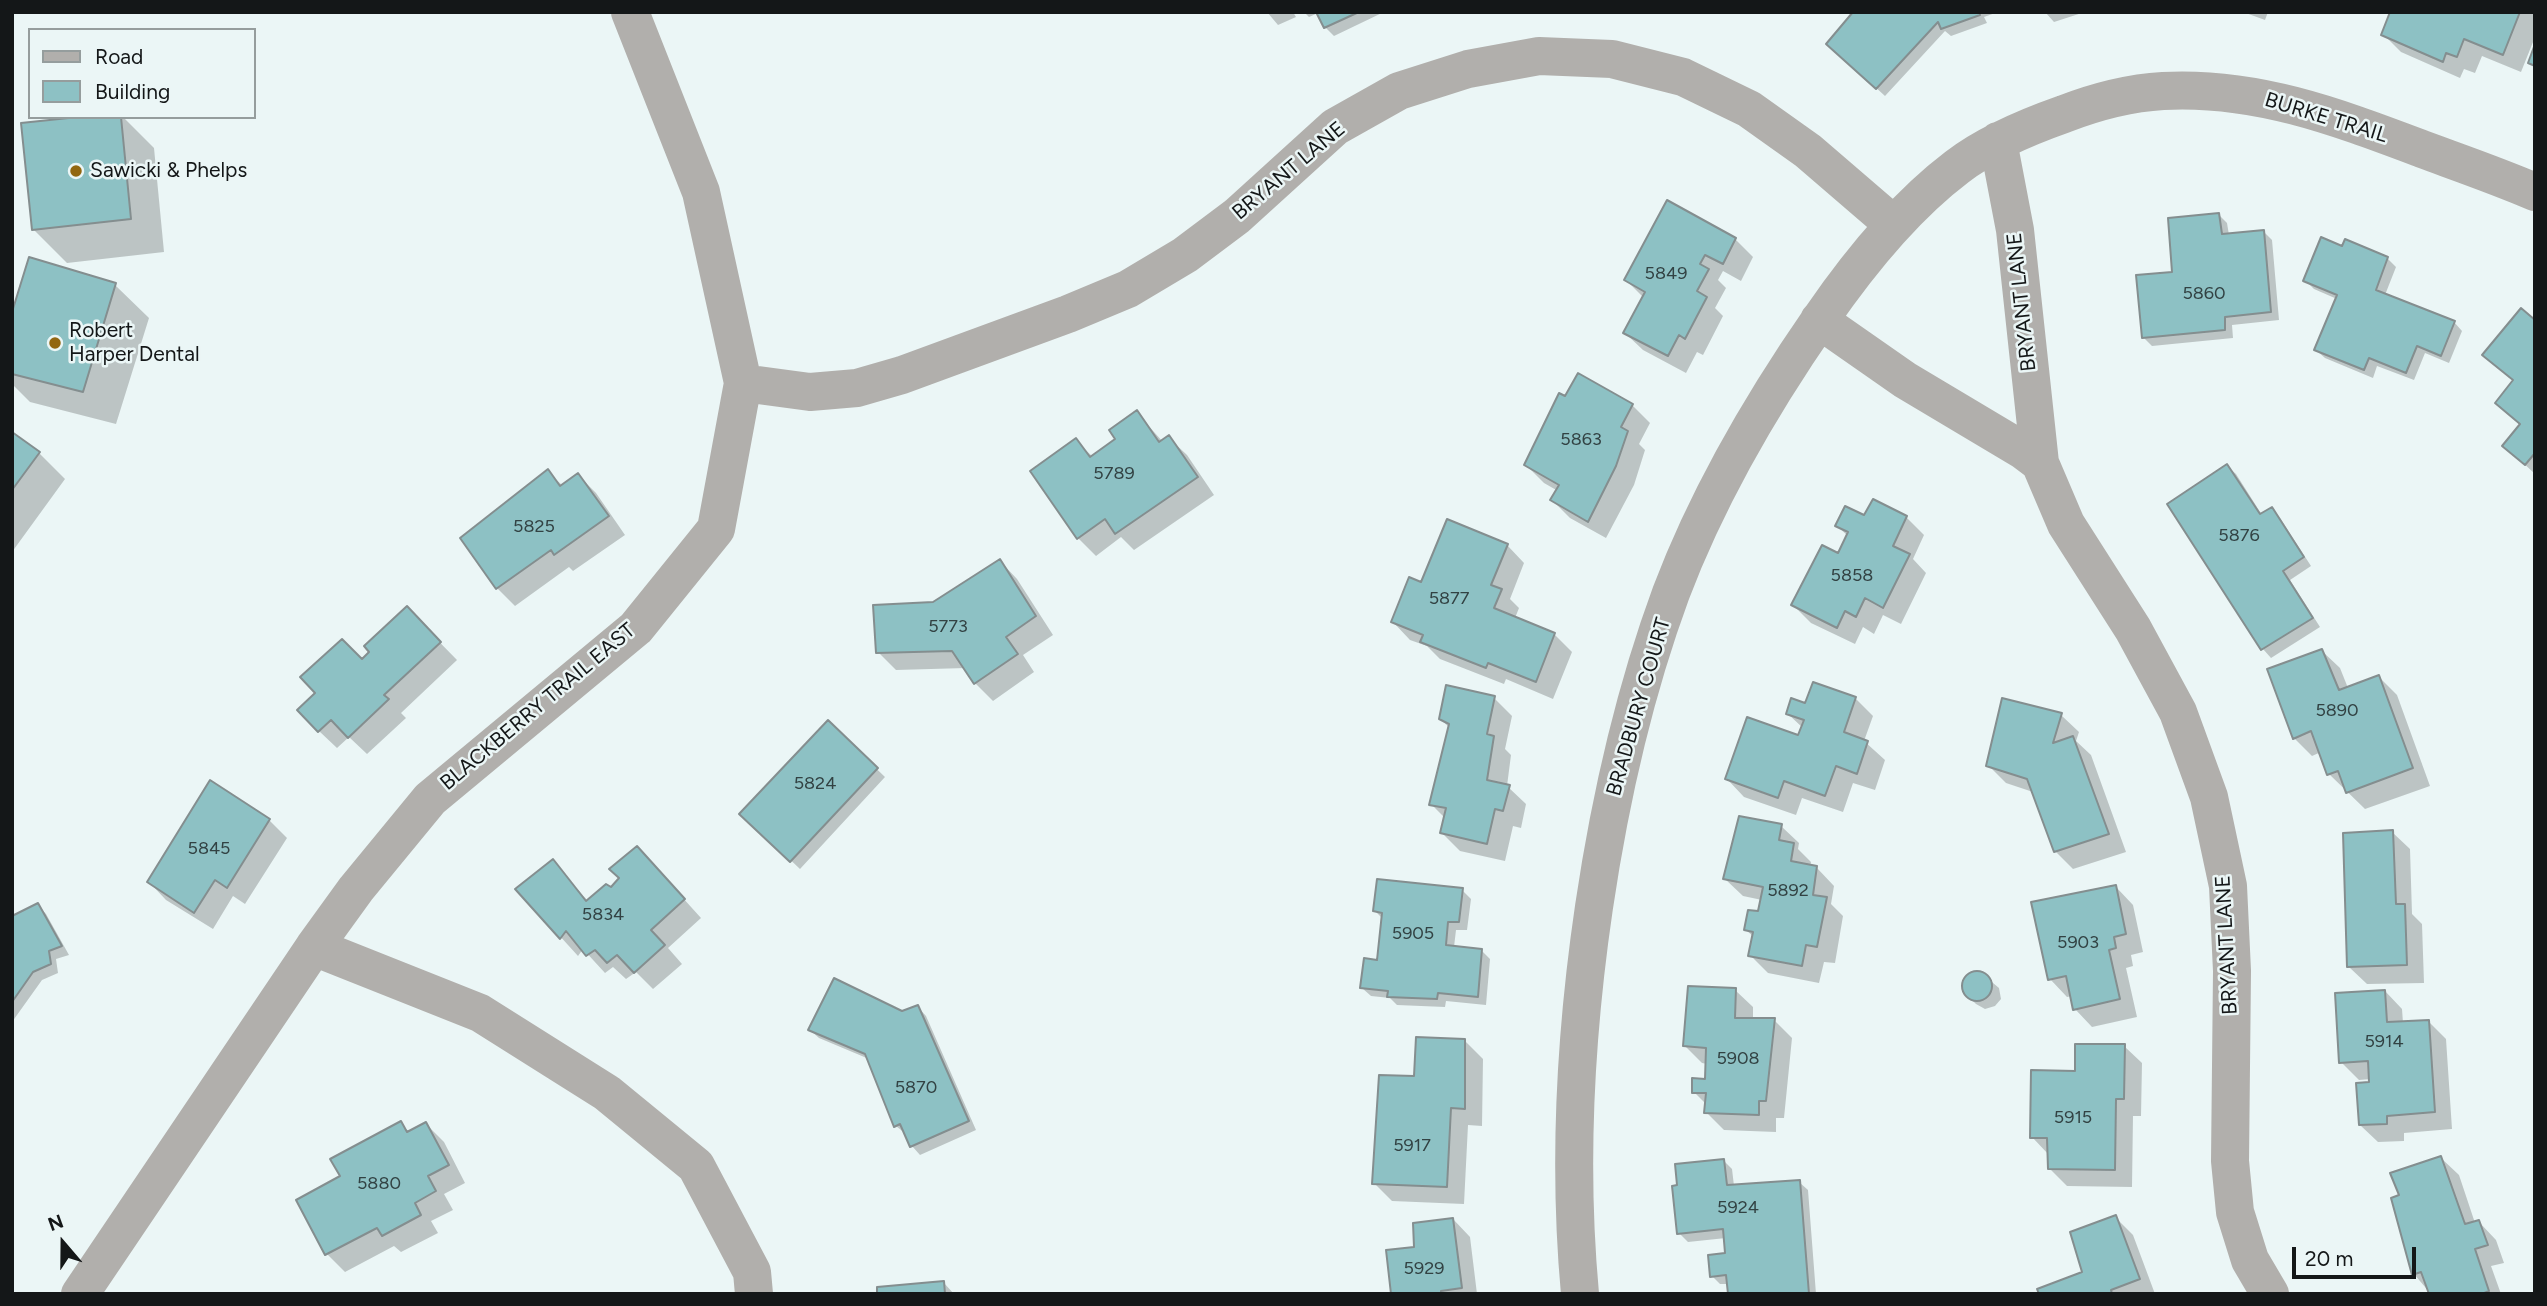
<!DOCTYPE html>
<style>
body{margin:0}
#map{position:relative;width:2547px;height:1306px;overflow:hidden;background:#ebf6f6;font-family:Figtree,sans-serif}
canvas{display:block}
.frame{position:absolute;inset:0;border:14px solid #141718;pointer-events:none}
.legend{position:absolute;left:28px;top:28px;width:228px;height:91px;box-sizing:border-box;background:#ebf6f6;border:2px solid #959d9d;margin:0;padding:9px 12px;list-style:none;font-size:21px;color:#141718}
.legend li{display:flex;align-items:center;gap:14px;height:35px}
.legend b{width:35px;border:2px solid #959d9d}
.north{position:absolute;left:28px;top:1208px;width:70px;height:70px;-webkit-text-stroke:5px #ebf6f6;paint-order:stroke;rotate:340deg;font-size:19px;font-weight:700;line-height:28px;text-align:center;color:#141718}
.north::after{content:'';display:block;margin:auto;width:24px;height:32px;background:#141718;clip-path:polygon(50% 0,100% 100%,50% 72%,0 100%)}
.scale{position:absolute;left:2292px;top:1247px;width:124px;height:32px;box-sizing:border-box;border:4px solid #141718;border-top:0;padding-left:9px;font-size:21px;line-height:24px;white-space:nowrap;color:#141718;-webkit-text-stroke:5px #ebf6f6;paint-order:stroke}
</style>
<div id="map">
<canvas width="2547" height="1306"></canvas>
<div class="frame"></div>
<ul class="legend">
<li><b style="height:9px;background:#b1afac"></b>Road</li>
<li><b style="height:19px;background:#8dc1c4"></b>Building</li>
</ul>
<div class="north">N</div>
<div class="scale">20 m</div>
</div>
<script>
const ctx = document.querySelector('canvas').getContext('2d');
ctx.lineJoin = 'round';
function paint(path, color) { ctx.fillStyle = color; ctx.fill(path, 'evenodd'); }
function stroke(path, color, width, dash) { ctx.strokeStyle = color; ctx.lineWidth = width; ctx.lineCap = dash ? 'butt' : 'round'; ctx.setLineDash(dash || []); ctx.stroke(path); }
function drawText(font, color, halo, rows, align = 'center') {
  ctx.font = font + ' Figtree,sans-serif'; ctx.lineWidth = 5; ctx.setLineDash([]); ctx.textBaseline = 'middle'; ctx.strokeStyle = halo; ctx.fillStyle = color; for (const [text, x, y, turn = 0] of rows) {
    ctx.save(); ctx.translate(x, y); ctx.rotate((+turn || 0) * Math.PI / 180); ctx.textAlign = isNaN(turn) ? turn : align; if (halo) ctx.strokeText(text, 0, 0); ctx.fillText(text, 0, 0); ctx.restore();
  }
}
paint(new Path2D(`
 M1267,12H1293L1296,17L1278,25Z
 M1304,12H1384L1334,36L1325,27L1318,13L1309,17Z
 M1855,12H1998L1984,17L1987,23L1951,36L1945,31L1885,96L1837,52Z
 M2045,12H2085L2054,22Z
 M2243,12H2268L2265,20Z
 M2392,12H2535V37L2521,72L2482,56L2475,73L2464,69L2460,78L2401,52L2383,34Z
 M95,117H123L154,148L164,252L67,263L33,229Z
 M1667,202L1735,239L1753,257L1741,281L1723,271L1718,280L1726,288L1715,308L1723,316L1703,355L1697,352L1686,373L1643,350L1625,333L1644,298L1626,280Z
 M2219,215L2227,223L2229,235L2264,232L2272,240L2279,320L2232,325L2233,338L2152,346L2143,337L2174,274Z
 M2343,248L2387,258L2396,267L2385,295L2454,322L2462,331L2449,363L2425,353L2414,380L2377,366L2373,378L2325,358L2316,350L2337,299L2314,289L2305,280Z
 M115,285L149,318L116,424L30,402L12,384V318Z
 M2535,322V474L2505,446L2521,426L2497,403L2514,382L2485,355Z
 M1632,405L1650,423L1639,444L1645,450L1634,485L1606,538L1570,518L1552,500L1558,491L1544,483L1526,465Z
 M1137,413L1163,442L1169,438L1187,455L1214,495L1134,550L1121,537L1096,556L1078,538L1076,441L1093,457L1117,439Z
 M12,434L39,453L65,479L12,552Z
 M2227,466L2236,474L2262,515L2271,509L2280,518L2311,566L2290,580L2320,627L2271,658L2263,649L2169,505Z
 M548,472L563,486L578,475L596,493L625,535L573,571L569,567L515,606L497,588Z
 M1873,502L1906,517L1924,535L1913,559L1926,573L1901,624L1883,615L1874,634L1863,627L1855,644L1811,623L1793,605L1838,556L1848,536L1837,526L1865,518Z
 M1507,545L1524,563L1510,599L1519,608L1515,618L1554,634L1572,652L1553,699L1506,679L1504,684L1440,659L1427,646L1410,640L1393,622L1422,584Z
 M1000,561L1017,579L1053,635L1023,655L1034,672L993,701L975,683L966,668L896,670L878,652L933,604Z
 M407,609L457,660L401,713L406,718L367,754L349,737L337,748L319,731L318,693L362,661Z
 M2322,651L2340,668L2348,688L2379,677L2397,695L2430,786L2365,809L2329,774L2321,752L2312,756L2294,738Z
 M1494,698L1512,716L1505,749L1511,755L1507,786L1526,804L1521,828L1513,826L1505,861L1460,851L1442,833L1445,818L1431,804L1449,727L1440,719Z
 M1855,698L1873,716L1864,741L1885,760L1875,790L1853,783L1843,812L1802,798L1796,815L1744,797L1727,779L1799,737L1803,728L1788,714L1806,705Z
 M2061,715L2079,732L2076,741L2091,755L2126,852L2073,869L2055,851L2033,792L2006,783L1988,765Z
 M829,723L885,777L800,869L742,814Z
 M269,820L287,838L245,904L233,896L213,929L166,900L149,882Z
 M1781,826L1799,843L1798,849L1811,862L1810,867L1817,868L1834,886L1831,904L1843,916L1835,963L1824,962L1819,983L1768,973L1750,955L1754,937L1746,930L1760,913L1762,900L1743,896L1725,879Z
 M2392,832L2410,849L2412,914L2422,924L2424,983L2367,984L2349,967Z
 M553,862L588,901L654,866L701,918L668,948L682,964L653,989L636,972L626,979L613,967L605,973L583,949L578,956L518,890Z
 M2116,887L2133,905L2143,952L2131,955L2133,966L2126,968L2137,1017L2092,1027L2075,1009L2072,996L2067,997L2050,979Z
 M1462,890L1471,899L1467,930H1456L1454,947L1481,950L1490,959L1486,1005L1446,1001L1445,1007L1397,1005L1390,998L1371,996L1362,988L1378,962L1383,919L1375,911Z
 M38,905L46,914L69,955L56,959L58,973L42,980L12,1022V918Z
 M1980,972L1999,988L2001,999L1995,1006L1985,1009L1976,1004L1967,995L1964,983L1969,975Z
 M1735,990L1753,1007V1020H1774L1792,1038L1784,1118H1776V1132L1724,1130L1706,1112L1707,1105L1694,1092L1706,1081L1707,1064L1702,1063L1685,1046Z
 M2385,991L2402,1009L2403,1023L2428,1021L2446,1039L2452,1129L2404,1133V1141L2378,1142L2360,1125L2371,1079L2359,1080L2341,1062Z
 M918,1007L926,1016L976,1130L920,1155L912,1146L906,1134L896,1126L869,1059L819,1038L810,1030L902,1013Z
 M1465,1041L1483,1059L1482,1126L1468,1125L1464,1204L1392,1201L1374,1183L1416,1078Z
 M2124,1046L2142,1063L2141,1116H2133L2132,1187L2067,1186L2049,1168V1155L2032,1137L2077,1073Z
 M400,1123L410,1133L426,1124L444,1142L465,1183L444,1194L453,1210L431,1221L438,1233L401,1252L394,1246L345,1272L327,1254L299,1200L342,1177Z
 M2441,1158L2459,1175L2475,1223L2479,1222L2496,1240L2504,1263L2491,1266L2501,1294H2431L2414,1274L2401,1196Z
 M1724,1161L1732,1169L1734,1186L1799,1182L1808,1190L1816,1294H1730L1729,1284H1720L1712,1276L1727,1254L1726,1238L1688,1242L1679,1233Z
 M2115,1217L2133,1235L2155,1294H2041L2085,1273Z
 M1453,1219L1470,1237L1477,1294H1393L1416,1249Z
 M944,1283L954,1294H879Z`), '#0003');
const building = new Path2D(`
 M1316,12H1359L1324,28Z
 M1853,12H1979L1980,15L1941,29L1938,22L1876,89L1826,44Z
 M2390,12H2520L2503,55L2464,39L2457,57L2446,53L2443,62L2381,35Z
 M2535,44V66L2528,63Z
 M78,117H121L131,219L32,230L21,123Z
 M1667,200L1736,238L1723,264L1705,255L1700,264L1709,269L1697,291L1707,297L1685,339L1679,335L1668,356L1623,333L1645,292L1624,280Z
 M2219,213L2222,234L2264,230L2271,312L2225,317V330L2142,338L2136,275L2172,272L2168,218Z
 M2321,237L2342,246L2345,239L2388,257L2376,290L2455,321L2441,356L2417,346L2406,373L2369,358L2364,370L2314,350L2337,295L2303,281Z
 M29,257L116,283L83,392L12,374V312Z
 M2521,308L2535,320V453L2525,465L2502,446L2520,424L2495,403L2513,380L2482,355Z
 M1578,373L1633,404L1621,427L1628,431L1616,466L1588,522L1550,500L1559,485L1524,465L1559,393L1565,396Z
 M1137,410L1159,442L1169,435L1198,477L1115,534L1105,519L1077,539L1030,471L1076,438L1090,457L1115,439L1109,430Z
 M12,432L40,452L12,490Z
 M2227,464L2260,514L2272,507L2304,557L2283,571L2313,618L2261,650L2167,504Z
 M548,469L560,486L578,473L609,516L554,555L551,550L496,589L460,538Z
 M1873,499L1907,516L1893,546L1910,554L1883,608L1865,598L1856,617L1845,611L1837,628L1791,605L1822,545L1838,553L1848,532L1835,526L1845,506L1864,515Z
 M1447,519L1508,544L1491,585L1502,589L1494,608L1555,633L1536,682L1488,663L1486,668L1420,642L1423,635L1391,622L1409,577L1421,582Z
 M1000,559L1036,616L1006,637L1018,654L974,684L952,651L876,653L873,605L933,602Z
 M407,606L441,642L384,695L389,699L348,738L331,720L318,732L297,710L315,693L300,677L342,639L362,659L369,652L364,646Z
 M2322,649L2339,690L2379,675L2413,768L2346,793L2338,771L2327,775L2311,731L2293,739L2267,669Z
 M1813,682L1856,697L1844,732L1868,741L1857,774L1836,766L1825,796L1784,781L1778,798L1725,779L1747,717L1798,735L1804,720L1786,714L1791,698L1805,703Z
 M1446,685L1495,696L1487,734L1494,736L1487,780L1510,785L1503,811L1495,809L1487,844L1440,833L1446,808L1429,805L1449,724L1439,719Z
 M2002,698L2062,713L2053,743L2073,736L2109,834L2054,852L2027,779L1986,766Z
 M828,720L878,768L790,862L739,814Z
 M210,780L270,819L227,888L215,880L194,913L147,882Z
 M1739,816L1782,824L1779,840L1794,843L1791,861L1817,866L1813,895L1827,897L1817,947L1806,945L1802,966L1748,956L1753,932L1744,930L1748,910L1758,911L1763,887L1723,879Z
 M2393,830L2396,904H2405L2407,965L2347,967L2343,833Z
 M637,846L685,899L651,930L665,945L634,973L617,955L607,963L595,950L586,956L566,931L560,939L515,889L553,859L586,901L606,884L611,887L619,878L609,869Z
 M1377,879L1463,888L1459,922H1448L1446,945L1482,949L1478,997L1438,993L1437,999L1387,997L1388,991L1360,988L1364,958L1377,960L1382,913L1373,911Z
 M2116,885L2126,934L2114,937L2116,948L2109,950L2120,999L2073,1010L2066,976L2048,980L2031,902Z
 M38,903L62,946L49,951L51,964L33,972L12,1002V916Z
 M1962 986a15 15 0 1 1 30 0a15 15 0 1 1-30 0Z
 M834,978L902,1011L918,1005L969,1121L910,1147L900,1124L894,1127L865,1054L808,1030Z
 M1688,986L1736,988L1735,1018H1775L1766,1101H1759V1115L1704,1113L1706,1093H1692V1078L1705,1079L1706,1048L1683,1046Z
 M2385,990L2387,1022L2429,1020L2435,1112L2387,1116V1124L2359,1125L2356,1083L2369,1082L2368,1061L2339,1063L2335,993Z
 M1416,1037L1465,1039V1109L1451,1108L1447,1187L1372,1184L1379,1075L1414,1076Z
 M2075,1044H2125L2124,1099H2116L2115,1170L2048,1169L2047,1138H2030L2031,1070L2075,1071Z
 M401,1121L407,1132L426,1122L449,1165L428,1176L436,1191L415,1203L421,1215L382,1236L377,1228L325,1255L296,1200L340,1176L330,1159Z
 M2441,1156L2465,1224L2479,1220L2488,1245L2475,1249L2489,1291L2482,1294H2429L2421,1272L2412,1275L2391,1198L2399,1195L2390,1173Z
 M1724,1159L1727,1185L1800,1180L1809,1294H1728L1726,1275L1710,1277L1708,1255L1725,1253L1723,1229L1677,1234L1672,1186L1677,1185L1675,1164Z
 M2116,1215L2140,1279L2111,1290L2112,1294H2039L2037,1289L2082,1272L2070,1232Z
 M1453,1218L1462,1288L1441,1291V1294H1391L1386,1250L1414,1247L1413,1223Z
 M944,1281L945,1294H877V1287Z`);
paint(building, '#8dc1c4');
stroke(building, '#848e8f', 2);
stroke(new Path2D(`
 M1998,141L2015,230L2040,463L2066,524L2133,629L2178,712L2209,797L2228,886L2232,971L2230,1161L2235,1212L2250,1260L2270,1294
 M1819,320L1905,380L2024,451L2040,463
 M743,383L810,392L857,388L902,375L1068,314L1128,289L1185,255L1237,216L1335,127L1399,91L1468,69L1539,56L1612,59L1683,77L1749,109L1808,151L1894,225
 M314,947L480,1013L607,1093L696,1166L752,1272L754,1294
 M80,1294L314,947L356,889L430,799L636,628L716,529L743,383L701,192L630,12
 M1580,1294C1568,1164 1575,1036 1594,907C1610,799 1633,696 1671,593C1708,495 1762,403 1821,318C1859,263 1904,207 1957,167C1988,143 2027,127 2064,114C2095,102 2129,93 2163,91C2256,86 2337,117 2422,149C2460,163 2498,176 2535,192`), '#b1afac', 38);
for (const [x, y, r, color] of [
 [76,171,7,"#926711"],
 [55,343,7,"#926711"]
]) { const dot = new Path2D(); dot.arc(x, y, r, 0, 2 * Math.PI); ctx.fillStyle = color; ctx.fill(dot); stroke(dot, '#ebf6f6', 2.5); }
drawText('18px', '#324243', null, [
 ["5849",1666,274],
 ["5860",2204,294],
 ["5863",1581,440],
 ["5789",1114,474],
 ["5825",534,527],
 ["5876",2239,536],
 ["5858",1852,576],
 ["5877",1449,599],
 ["5773",948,627],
 ["5890",2337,711],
 ["5824",815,784],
 ["5845",209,849],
 ["5892",1788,891],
 ["5834",603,915],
 ["5905",1413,934],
 ["5903",2078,943],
 ["5914",2384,1042],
 ["5908",1738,1059],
 ["5870",916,1088],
 ["5915",2073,1118],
 ["5917",1412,1146],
 ["5880",379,1184],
 ["5924",1738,1208],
 ["5929",1424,1269]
]);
drawText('21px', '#141718', '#ebf6f6', [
 ["BURKE TRAIL",2326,118,17],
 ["BRYANT LANE",1289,171,-40],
 ["BRYANT LANE",2022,302,-96],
 ["BLACKBERRY TRAIL EAST",538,707,-40],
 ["BRADBURY COURT",1639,707,-74],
 ["BRYANT LANE",2227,945,-93]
]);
drawText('21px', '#141718', '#ebf6f6', [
 ["Sawicki & Phelps",90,171],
 ["Robert",69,331],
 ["Harper Dental",69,355]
], 'left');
</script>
